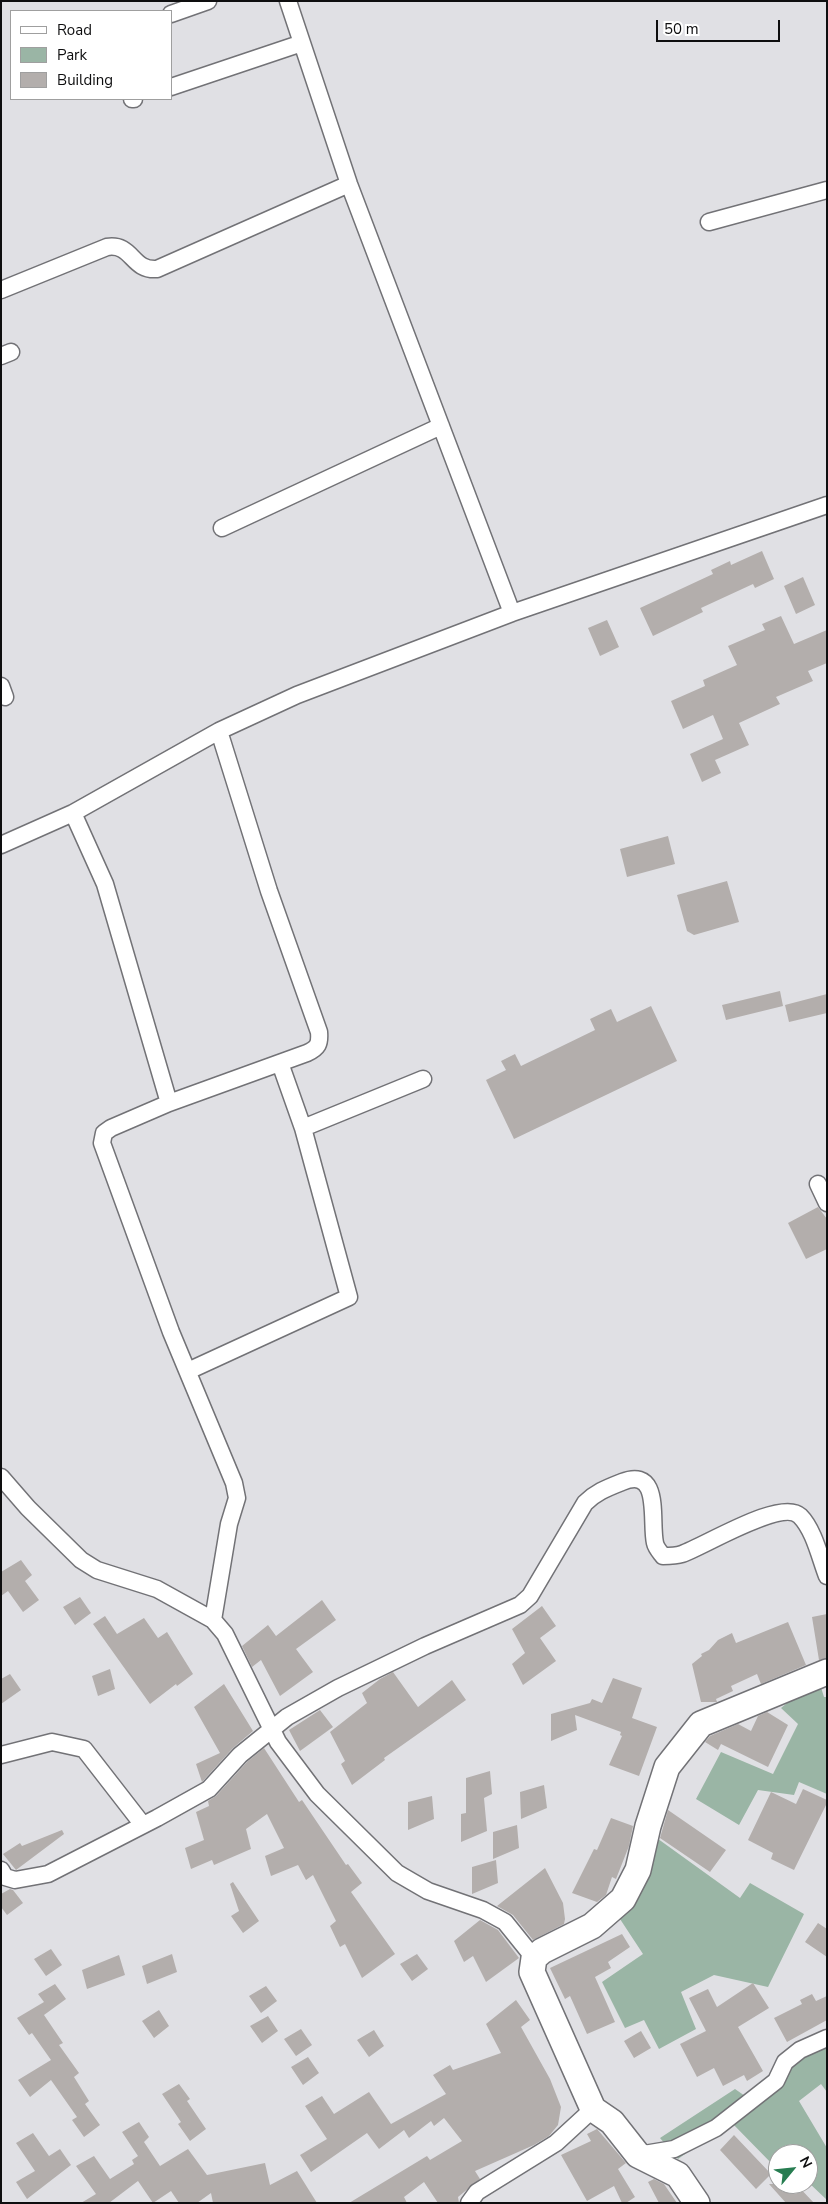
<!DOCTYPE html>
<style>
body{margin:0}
#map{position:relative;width:828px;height:2204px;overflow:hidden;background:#e0e0e4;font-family:"Nunito Sans",sans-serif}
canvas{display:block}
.frame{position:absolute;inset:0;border:2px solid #0e0e0f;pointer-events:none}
.legend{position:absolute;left:10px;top:10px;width:162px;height:90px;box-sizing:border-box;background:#fff;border:1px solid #9f9f9f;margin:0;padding:6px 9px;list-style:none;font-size:15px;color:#0e0e0f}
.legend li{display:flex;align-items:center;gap:10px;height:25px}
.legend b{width:25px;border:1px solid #9f9f9f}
.north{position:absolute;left:768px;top:2144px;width:50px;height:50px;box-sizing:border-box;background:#fff;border:1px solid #9f9f9f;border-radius:50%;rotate:62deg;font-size:14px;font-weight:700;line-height:20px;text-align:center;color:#0e0e0f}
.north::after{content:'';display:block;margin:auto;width:18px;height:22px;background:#277d51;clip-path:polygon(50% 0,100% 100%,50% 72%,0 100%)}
.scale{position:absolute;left:656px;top:20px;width:124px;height:22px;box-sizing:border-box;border:2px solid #0e0e0f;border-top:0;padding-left:6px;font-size:15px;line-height:18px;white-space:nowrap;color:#0e0e0f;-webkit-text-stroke:4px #fff;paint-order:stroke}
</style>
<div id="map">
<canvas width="828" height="2204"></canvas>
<div class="frame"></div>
<ul class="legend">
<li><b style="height:6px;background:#fff"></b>Road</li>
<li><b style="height:14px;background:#9ab5a5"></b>Park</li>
<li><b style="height:14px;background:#b3aeac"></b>Building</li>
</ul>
<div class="north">N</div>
<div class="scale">50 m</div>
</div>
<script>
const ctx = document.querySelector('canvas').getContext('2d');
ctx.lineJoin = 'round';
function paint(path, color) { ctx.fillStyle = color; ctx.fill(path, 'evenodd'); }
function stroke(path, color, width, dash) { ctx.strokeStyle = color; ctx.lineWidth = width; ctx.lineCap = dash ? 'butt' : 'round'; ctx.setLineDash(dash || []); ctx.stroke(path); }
paint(new Path2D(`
 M818,1678L824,1697H827V1794L799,1782L794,1795L758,1790L739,1825L696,1799L721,1752L773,1774L798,1724L781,1708Z
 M654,1836L740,1898L750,1883L804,1914L768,1987L714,1975L681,1992L696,2029L659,2049L644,2020L625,2028L602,1982L643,1954L620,1919L646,1873Z
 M827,2034V2092L821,2084L799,2101L827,2148V2200L808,2182V2154H778V2166L776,2168L731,2122L678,2159L660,2138L735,2089L745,2096Z`), '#9ab5a5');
paint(new Path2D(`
 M762,551L774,579L755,588L753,584L701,608L703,612L653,636L640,608L713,574L711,570L730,561L731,565Z
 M803,577L815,605L796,614L784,586Z
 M781,616L794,644L827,630V663L808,671L813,681L776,697L780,704L739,723L749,745L715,760L721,773L702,782L690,754L723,739L713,715L683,729L671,701L705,686L703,680L737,665L728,646L765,630L762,624Z
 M607,620L619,647L600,656L588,628Z
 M668,836L675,864L627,877L620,849Z
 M727,881L739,922L694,935L687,931L677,895Z
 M780,991L783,1006L726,1020L722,1005Z
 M827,994V1013L789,1022L785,1005Z
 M651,1006L677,1061L514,1139L486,1080L506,1070L501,1061L515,1054L521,1066L595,1030L590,1019L611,1009L617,1022Z
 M818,1207L827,1219V1249L806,1259L788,1223Z
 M21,1560L32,1575L25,1581L39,1600L23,1612L8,1591L1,1596V1572Z
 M80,1597L91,1613L75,1625L63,1607Z
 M322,1600L336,1620L296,1649L313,1672L280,1696L261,1660L252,1667L242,1646L268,1625L276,1636Z
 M542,1606L556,1626L540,1638L556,1661L523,1685L512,1664L525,1653L512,1629Z
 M827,1614V1658L819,1660L812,1617Z
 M105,1616L117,1634L144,1618L158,1638L167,1632L193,1674L177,1686L176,1684L150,1704L93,1624Z
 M788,1622L806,1665L761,1684L757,1674L731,1686L733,1691L716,1699L717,1702H701L692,1664L702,1656L701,1654L709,1650L718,1640L732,1633L736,1643Z
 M110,1669L115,1689L98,1696L92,1676Z
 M393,1672L418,1707L452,1680L466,1700L384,1758L385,1760L352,1785L341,1764L345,1761L330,1732L367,1703L362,1693L380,1679Z
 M10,1674L21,1690L1,1704V1679Z
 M613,1678L642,1688L632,1718L657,1727L639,1776L609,1765L622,1736L620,1735L621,1732L575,1715L577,1730L551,1741V1714L590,1703L592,1699L602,1703Z
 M224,1684L253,1731L233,1748L202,1782L196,1764L220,1753L194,1707Z
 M320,1710L333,1727L300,1751L289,1730Z
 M767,1712L788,1725L768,1767L721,1744L718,1750L705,1742L710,1736L738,1724L751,1731L758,1716Z
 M264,1748L299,1802L302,1800L346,1865L348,1864L362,1883L351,1892L395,1954L362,1978L345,1944L340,1947L330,1926L336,1921L313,1875L306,1880L298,1865L271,1876L265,1856L284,1848L267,1814L246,1829L251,1849L214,1865L212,1860L191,1869L185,1848L204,1840L196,1812L209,1806L208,1801L216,1796L247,1762Z
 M490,1771L492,1794L484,1798L487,1831L461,1842V1814L466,1813V1778Z
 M544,1785L547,1808L521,1819L520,1792Z
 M803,1789L827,1800V1803L794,1870L771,1859L773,1853L748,1840L771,1792L796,1804Z
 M432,1796L434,1819L408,1830V1802Z
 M668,1810L726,1850L710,1872L660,1838Z
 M611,1818L633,1826L629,1846L616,1879L612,1877L606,1895L597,1902L572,1893L594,1849L597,1850Z
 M517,1825L519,1848L493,1859V1832Z
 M62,1830L64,1834L16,1870L3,1854L20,1843L22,1846Z
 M496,1860L498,1883L472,1894V1867Z
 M545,1868L563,1903L565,1919L564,1924L533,1940L513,1915L497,1906Z
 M233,1882L259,1921L243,1933L231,1916L239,1911L230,1884Z
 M10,1889L13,1890L23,1903L7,1915L1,1907V1894Z
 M480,1920L498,1930L519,1958L486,1982L473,1956L464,1962L454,1941Z
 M818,1923L827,1929V1957L805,1942Z
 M622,1934L630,1947L608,1962L611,1968L595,1977L615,2022L587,2034L570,1996L565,1999L550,1968Z
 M51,1949L62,1965L46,1976L34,1959Z
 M172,1954L177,1972L147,1984L142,1966Z
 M417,1954L428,1969L412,1981L400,1964Z
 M119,1955L125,1975L87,1989L82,1970Z
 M753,1983L769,2008L738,2027L763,2071L747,2081L744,2075L723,2086L714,2068L697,2077L680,2044L706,2031L689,1998L708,1989L717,2007Z
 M55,1984L66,1999L44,2015L63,2043L59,2045L79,2073L74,2077L89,2101L85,2104L100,2125L84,2137L72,2120L77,2117L51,2080L30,2097L18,2080L51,2060L32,2033L29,2035L17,2018L44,2002L38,1994Z
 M266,1986L277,2001L261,2013L249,1996Z
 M812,1994L816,2001L827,1996V2020L787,2042L774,2018L802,2004L800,2000Z
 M516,2000L530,2020L521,2027L550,2079L561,2107L558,2125L549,2136L534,2145L475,2171L480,2179L458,2197L459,2203H438L424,2182L404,2197L407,2203H349L427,2156L430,2160L462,2141L444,2118L434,2126L431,2121L409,2138L404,2130L379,2149L367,2133L311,2172L300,2155L327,2139L305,2106L322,2096L334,2114L369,2092L391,2124L446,2094L433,2075L450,2065L453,2070L501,2053L486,2024Z
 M159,2010L169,2026L154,2038L142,2021Z
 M268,2016L278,2031L262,2043L250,2026Z
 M301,2029L312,2045L296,2056L284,2039Z
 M374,2030L384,2046L369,2057L357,2040Z
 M641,2031L651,2048L634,2058L624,2041Z
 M308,2057L319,2073L303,2085L291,2067Z
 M179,2084L190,2099L187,2101L206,2129L190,2141L178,2124L181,2122L162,2094Z
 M139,2122L149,2137L144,2142L160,2166L188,2149L207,2175L265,2163L270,2185L297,2171L317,2203H213L211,2193L197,2203H179L171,2191L153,2203L138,2181L109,2203H81L96,2194L76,2166L94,2156L110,2179L134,2164L132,2160L138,2156L122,2132Z
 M597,2129L626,2163L618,2169L635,2197L626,2203H622L614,2186L587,2201L561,2155L591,2141L587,2134Z
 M33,2133L49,2156L60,2149L71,2165L27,2199L16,2182L35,2171L16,2143Z
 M734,2135L771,2174L756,2189L720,2150Z
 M654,2179L664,2184L677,2203H659L648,2182Z
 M769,2184H796L814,2203H786Z`), '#b3aeac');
const minor = new Path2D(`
 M288,1L349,184L512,613
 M171,14L208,1
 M171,87L302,43
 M132,99H134
 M709,222L827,190
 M1,290L107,247C133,243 131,271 157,269L349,184
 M1,356L11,352
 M222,528L441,426
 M1,686L5,697
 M73,813L105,884L169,1103L111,1128L104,1133L102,1143L171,1332L234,1483L237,1498L229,1524L213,1620
 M1,845L73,813L219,731L297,695L512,613L827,505
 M280,1063L303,1128L423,1079
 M169,1103L307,1053C318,1048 320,1044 319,1032L269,891L219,731
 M818,1184L827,1203
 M188,1371L349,1297L303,1128
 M1,1477L28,1508L81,1560L97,1570L157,1589L213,1620L225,1634L278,1742L317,1794L397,1873L428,1891L483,1910L505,1922L534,1958
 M1,1755L52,1742L84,1749L143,1825
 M1,1870L5,1877L15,1880L48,1874L157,1818L209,1789L240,1755L287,1717L338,1688L425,1646L520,1605L530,1596L585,1503C596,1492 607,1488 622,1482C662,1466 650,1521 655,1543C656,1548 660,1552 663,1556C670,1556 676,1556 682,1554C705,1546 782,1498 800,1516C814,1530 820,1558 827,1576
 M638,2155L674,2149L716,2128L776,2081L785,2062L800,2050L827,2038
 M469,2203L477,2192L556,2143L593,2109`);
const primary = new Path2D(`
 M697,2203L678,2175L638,2155L612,2122L593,2109L532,1972L534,1958L542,1951L592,1926L623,1899L638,1870L648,1826L667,1767L701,1724L827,1672`);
stroke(minor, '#727276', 19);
stroke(primary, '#727276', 28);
stroke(minor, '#fff', 16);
stroke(primary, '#fff', 25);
</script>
